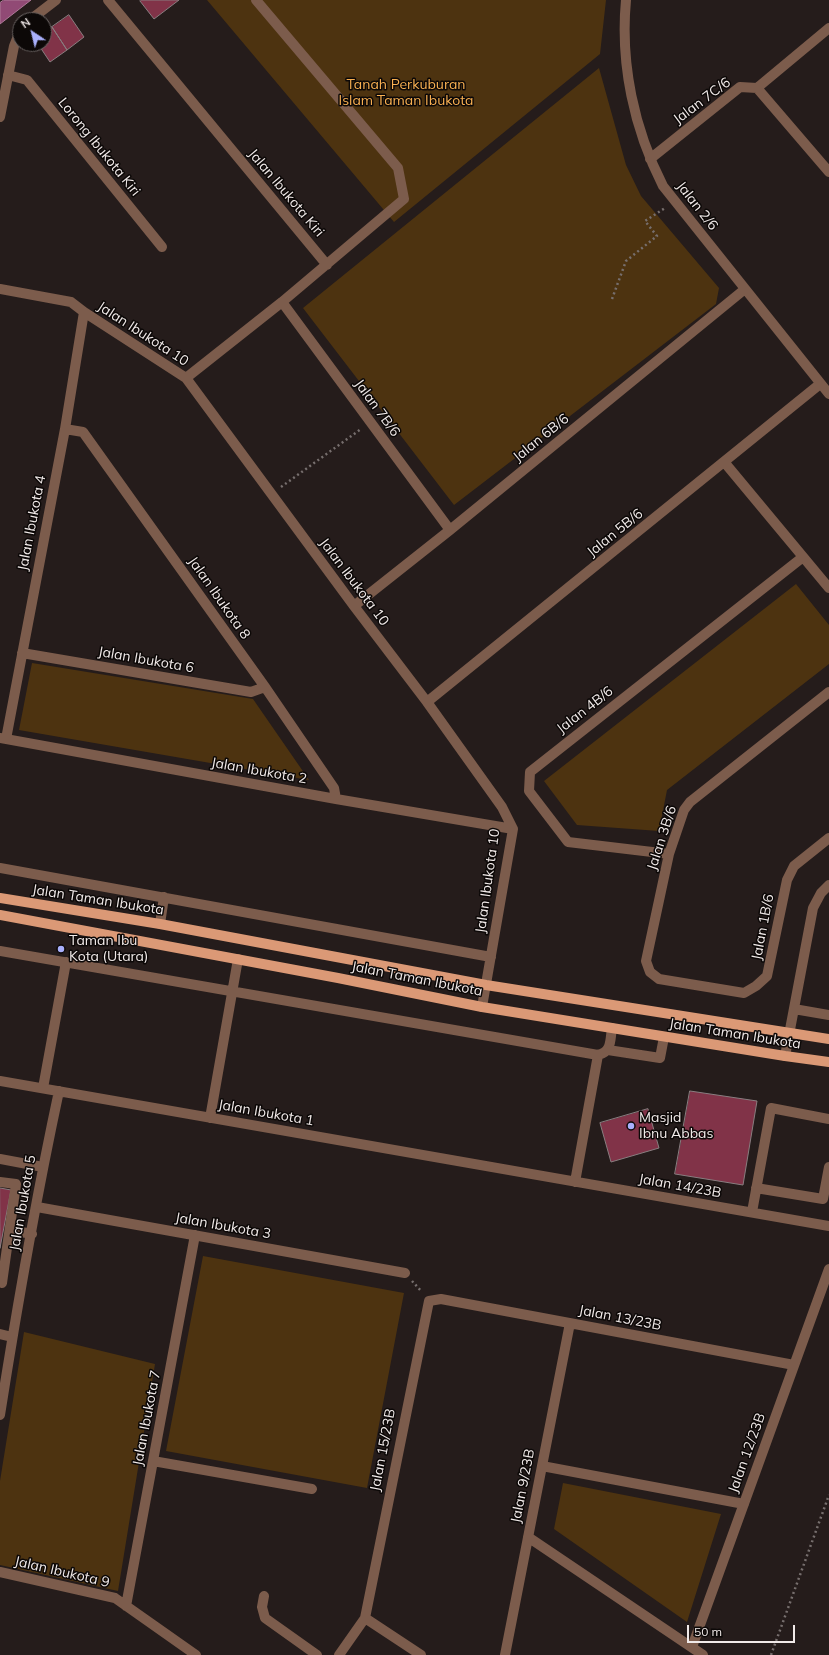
<!DOCTYPE html>
<style>
body{margin:0}
#map{position:relative;width:829px;height:1655px;overflow:hidden;background:#251c1b;font-family:Mulish,sans-serif}
canvas{display:block}
.north{position:absolute;left:12px;top:12px;width:40px;height:40px;box-sizing:border-box;background:#0c0807;border:1px solid #686261;border-radius:50%;rotate:325deg;font-size:11px;font-weight:700;line-height:16px;text-align:center;color:#f1eae9}
.north::after{content:'';display:block;margin:auto;width:14px;height:18px;background:#a9b0fc;clip-path:polygon(50% 0,100% 100%,50% 72%,0 100%)}
.scale{position:absolute;left:687px;top:1625px;width:108px;height:18px;box-sizing:border-box;border:2px solid #f1eae9;border-top:0;padding-left:5px;font-size:12px;line-height:14px;white-space:nowrap;color:#f1eae9;-webkit-text-stroke:3px #0c0807;paint-order:stroke}
</style>
<div id="map">
<canvas width="829" height="1655"></canvas>
<div class="north">N</div>
<div class="scale">50 m</div>
</div>
<script>
const ctx = document.querySelector('canvas').getContext('2d');
ctx.lineJoin = 'round';
function paint(path, color) { ctx.fillStyle = color; ctx.fill(path, 'evenodd'); }
function stroke(path, color, width, dash) { ctx.strokeStyle = color; ctx.lineWidth = width; ctx.lineCap = dash ? 'butt' : 'round'; ctx.setLineDash(dash || []); ctx.stroke(path); }
function drawText(font, color, halo, rows, align = 'center') {
  ctx.font = font + ' Mulish,sans-serif'; ctx.lineWidth = 3; ctx.setLineDash([]); ctx.textBaseline = 'middle'; ctx.strokeStyle = halo; ctx.fillStyle = color; for (const [text, x, y, turn = 0] of rows) {
    ctx.save(); ctx.translate(x, y); ctx.rotate((+turn || 0) * Math.PI / 180); ctx.textAlign = isNaN(turn) ? turn : align; if (halo) ctx.strokeText(text, 0, 0); ctx.fillText(text, 0, 0); ctx.restore();
  }
}
paint(new Path2D(`
 M207,0H606L600,54L394,222Z
 M599,68L626,165L641,196L719,288L716,304L454,505L303,308Z
 M796,584L829,625V664L667,790L659,831L577,825L544,781Z
 M32,663L253,699L309,780L19,730Z
 M203,1256L404,1293L367,1488L166,1451Z
 M24,1332L155,1364L118,1591L0,1565V1481Z
 M563,1483L721,1514L687,1622L554,1529Z`), '#4d3310');
const water = new Path2D(`
 M4,0H31L0,24V3Z`);
paint(water, '#914a75');
stroke(water, '#ae7a98', 1);
const building = new Path2D(`
 M141,0H179L154,19L140,1Z
 M69,15L84,37L67,50L52,27Z
 M52,27L67,50L50,62L38,44H44V33Z
 M690,1091L757,1101L743,1185L675,1174Z
 M648,1109L659,1148L611,1162L600,1123Z
 M0,1188L11,1190L0,1248Z`);
paint(building, '#813348');
stroke(building, '#897e80', 1);
stroke(new Path2D(`
 M612,299L626,261L657,236L645,221L665,208
 M281,487L361,429
 M412,1281L422,1292
 M771,1655L829,1495`), '#776f6e', 2.5, [2, 3]);
stroke(new Path2D(`
 M108,0L327,265
 M626,0C620,64 634,129 663,186L829,394
 M30,20L56,0
 M8,75L27,80L162,247
 M757,88L829,172
 M0,117L14,46L20,31
 M650,159L740,87L757,88L829,28
 M0,289L71,302L84,312L186,378L354,606L427,702L502,807L513,829L482,1007
 M282,302L450,530
 M186,378L282,302L404,199L398,168L256,0
 M65,429L83,432L265,687L334,788L336,799
 M725,463L829,588
 M354,606L450,530L745,289
 M22,653L251,692L265,687
 M829,692L690,802L684,810L669,854L646,961L650,972L659,979L744,993L756,986L767,976L787,880L794,866L829,838
 M427,702L820,384
 M0,738L336,799L513,829
 M6,739L65,429L84,312
 M669,854L568,842L529,791L530,772L803,557
 M0,868L491,957
 M160,924L164,897
 M0,951L598,1055C612,1052 610,1040 612,1028
 M794,1009L829,1015
 M608,1050L660,1058L664,1037
 M785,1056L813,908L821,893L829,885
 M0,1081L829,1226
 M43,1088L66,962
 M210,1118L238,959
 M0,1159L43,1167
 M0,1182L16,1184L2,1283
 M575,1182L598,1055
 M756,1188L823,1199L829,1167
 M37,1207L405,1273
 M752,1212L771,1108L829,1119
 M10,1230L32,1234
 M0,1334L12,1337
 M0,1415C17,1307 36,1198 59,1091
 M153,1461L312,1489
 M542,1466L744,1504
 M528,1537L703,1655
 M0,1572L115,1598L196,1655
 M264,1596L262,1607L265,1618L317,1655
 M126,1606L195,1235
 M365,1618L421,1655
 M692,1647L829,1269
 M339,1655L365,1618L429,1301L441,1299L794,1365
 M505,1655L570,1323`), '#7c5c4c', 10);
stroke(new Path2D(`
 M0,898L160,924L486,985L829,1039
 M0,915L338,978L482,1007L785,1056L829,1062`), '#db9976', 10);
for (const [x, y, r, color] of [
 [61,949,4,"#a9b0fc"],
 [631,1126,4,"#a9b0fc"]
]) { const dot = new Path2D(); dot.arc(x, y, r, 0, 2 * Math.PI); ctx.fillStyle = color; ctx.fill(dot); stroke(dot, '#0c0807', 1.5); }
drawText('14px', '#fab152', '#0c0807', [
 ["Tanah Perkuburan",406,85],
 ["Islam Taman Ibukota",406,101]
]);
drawText('14px', '#f1eae9', '#0c0807', [
 ["Jalan 7C/6",702,101,-37],
 ["Lorong Ibukota Kiri",99,147,51],
 ["Jalan Ibukota Kiri",286,193,50],
 ["Jalan 2/6",697,206,52],
 ["Jalan Ibukota 10",143,334,33],
 ["Jalan 7B/6",377,408,54],
 ["Jalan 6B/6",541,438,-39],
 ["Jalan Ibukota 4",32,523,-79],
 ["Jalan 5B/6",615,533,-39],
 ["Jalan Ibukota 10",354,582,53],
 ["Jalan Ibukota 8",219,598,55],
 ["Jalan Ibukota 6",146,660,10],
 ["Jalan 4B/6",585,710,-38],
 ["Jalan Ibukota 2",259,771,10],
 ["Jalan 3B/6",662,838,-72],
 ["Jalan Ibukota 10",488,881,-82],
 ["Jalan Taman Ibukota",98,900,9],
 ["Jalan 1B/6",763,927,-79],
 ["Jalan Taman Ibukota",417,979,11],
 ["Jalan Taman Ibukota",735,1034,9],
 ["Jalan Ibukota 1",266,1113,10],
 ["Jalan 14/23B",680,1186,10],
 ["Jalan Ibukota 5",23,1203,-80],
 ["Jalan Ibukota 3",223,1226,10],
 ["Jalan 13/23B",620,1318,11],
 ["Jalan Ibukota 7",147,1418,-79],
 ["Jalan 15/23B",383,1450,-79],
 ["Jalan 12/23B",747,1453,-70],
 ["Jalan 9/23B",523,1486,-79],
 ["Jalan Ibukota 9",62,1572,13]
]);
drawText('14px', '#f1eae9', '#0c0807', [
 ["Taman Ibu",69,941],
 ["Kota (Utara)",69,957],
 ["Masjid",639,1118],
 ["Ibnu Abbas",639,1134]
], 'left');
</script>
